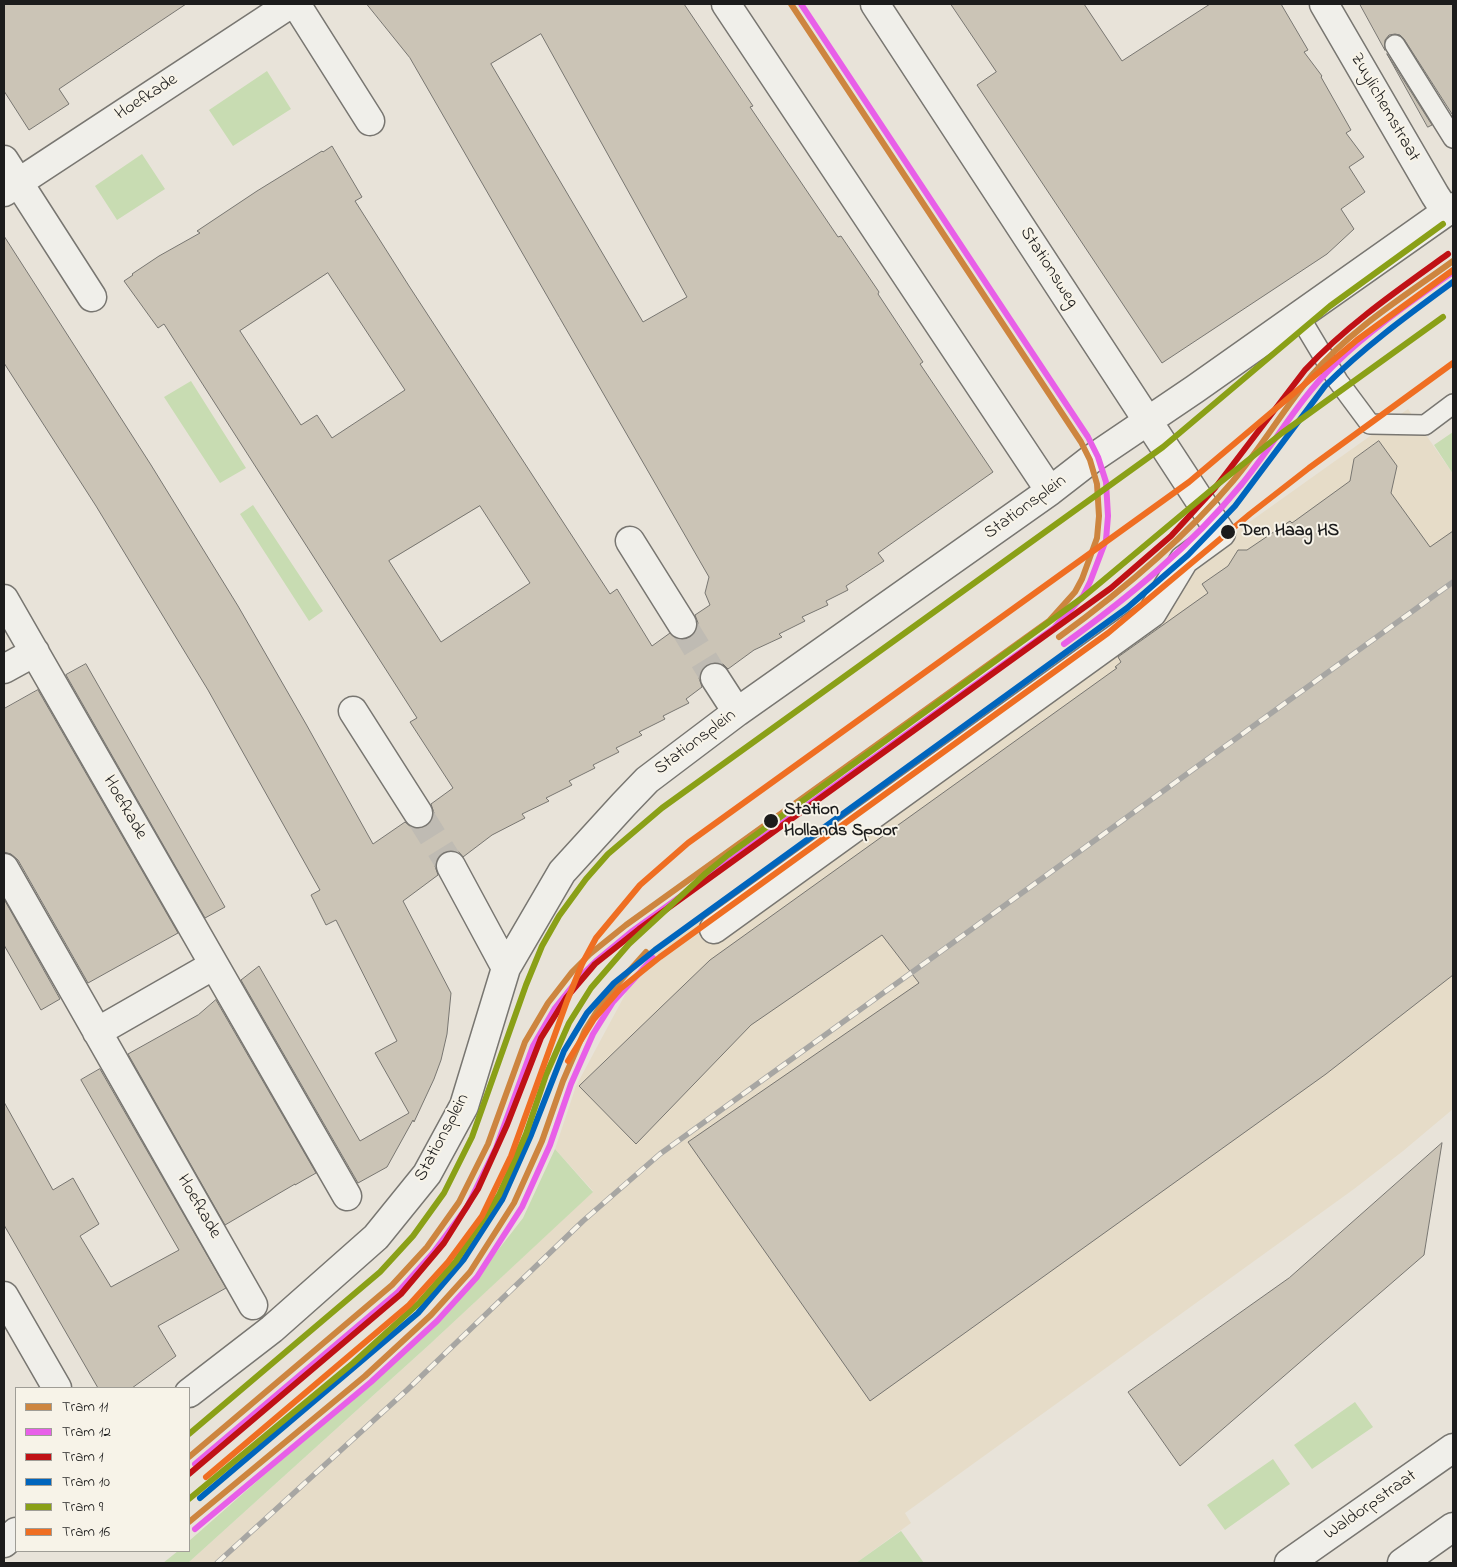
<!DOCTYPE html>
<style>
body{margin:0}
#map{position:relative;width:1457px;height:1567px;overflow:hidden;background:#e8e3d9;font-family:"Indie Flower",sans-serif}
canvas{display:block}
.frame{position:absolute;inset:0;border:5px solid #1c1c1c;pointer-events:none}
.legend{position:absolute;left:15px;top:1387px;width:175px;height:165px;box-sizing:border-box;background:#f7f3e8;border:1px solid #9f9d96;margin:0;padding:6px 9px;list-style:none;font-size:15px;color:#1c1c1c}
.legend li{display:flex;align-items:center;gap:10px;height:25px}
.legend b{width:25px;border:1px solid #9f9d96}
</style>
<div id="map">
<canvas width="1457" height="1567"></canvas>
<div class="frame"></div>
<ul class="legend">
<li><b style="height:6px;background:#cd853f"></b>Tram 11</li>
<li><b style="height:6px;background:#e85fe8"></b>Tram 12</li>
<li><b style="height:6px;background:#c01115"></b>Tram 1</li>
<li><b style="height:6px;background:#0065bd"></b>Tram 10</li>
<li><b style="height:6px;background:#8aa017"></b>Tram 9</li>
<li><b style="height:6px;background:#ef6e22"></b>Tram 16</li>
</ul>
</div>
<script>
const ctx = document.querySelector('canvas').getContext('2d');
ctx.lineJoin = 'round';
function paint(path, color) { ctx.fillStyle = color; ctx.fill(path, 'evenodd'); }
function stroke(path, color, width, dash) { ctx.strokeStyle = color; ctx.lineWidth = width; ctx.lineCap = dash ? 'butt' : 'round'; ctx.setLineDash(dash || []); ctx.stroke(path); }
function drawText(font, color, halo, rows, align = 'center') {
  ctx.font = font + ' "Indie Flower",sans-serif'; ctx.lineWidth = 4; ctx.setLineDash([]); ctx.textBaseline = 'middle'; ctx.strokeStyle = halo; ctx.fillStyle = color; for (const [text, x, y, turn = 0] of rows) {
    ctx.save(); ctx.translate(x, y); ctx.rotate((+turn || 0) * Math.PI / 180); ctx.textAlign = isNaN(turn) ? turn : align; if (halo) ctx.strokeText(text, 0, 0); ctx.fillText(text, 0, 0); ctx.restore();
  }
}
paint(new Path2D(`
 M1408,409L1453,474V1109L1403,1151L1354,1189L905,1513L911,1523L856,1563H188L430,1344L593,1191L555,1149L576,1086L649,950Z`), '#e6dcc8');
paint(new Path2D(`
 M267,71L291,109L233,146L209,110Z
 M142,154L165,189L117,220L95,186Z
 M191,381L246,468L220,483L164,397Z
 M1453,432V474L1434,445Z
 M253,505L323,611L309,621L240,514Z
 M555,1149L593,1192L430,1344L188,1563H163L178,1551H189V1541L369,1383L456,1304L523,1218Z
 M1355,1402L1373,1427L1312,1469L1294,1445Z
 M1273,1459L1290,1484L1225,1530L1207,1505Z
 M901,1531L924,1563H856Z`), '#c8dcb2');
const building = new Path2D(`
 M4,4H186L59,89L69,104L29,130L4,91Z
 M367,4H684L753,106L750,107L838,237L841,236L879,292L878,294L923,362L920,364L993,472L878,553L884,561L846,586L848,590L826,601L828,605L802,617L805,621L779,634L782,637L754,650L728,669L723,664L715,662L706,665L701,670L699,678L702,687L686,699L689,703L663,716L665,719L639,732L642,735L616,748L619,752L593,765L595,768L569,781L572,785L546,798L549,801L522,814L525,818L492,835L463,857L459,852L451,850L444,852L438,857L435,866L438,875L403,901L451,993L447,1034L441,1060L434,1079L414,1122L413,1120L387,1167L358,1183L241,980L259,966L360,1141L409,1113L375,1053L397,1041L336,920L326,925L311,895L320,890L208,690L96,506L4,363V236L151,465L238,606L306,724L373,844L405,822L411,827L418,829L427,826L432,820L434,813L431,804L453,788L410,722L417,718L164,324L158,328L124,281L133,275L132,274L159,256L200,233L197,231L257,191L322,151L323,152L332,146L362,197L355,201L409,286L610,594L617,589L652,646L670,633L675,638L683,640L690,637L696,632L698,623L695,615L710,605L705,593L709,577L410,58ZM541,34L687,297L643,322L491,64ZM328,273L405,390L332,438L317,415L301,425L240,331ZM480,506L530,583L441,642L389,561Z
 M951,4H1084L1122,61L1210,4H1281L1308,50L1304,52L1322,76L1321,77L1351,130L1346,133L1364,157L1349,167L1365,192L1341,209L1354,229L1327,254L1162,363L977,85L996,72Z
 M1360,4H1453V113L1452,114L1404,39L1400,35L1395,34L1389,35L1385,40V50Z
 M1387,54L1432,125L1428,127Z
 M1379,441L1397,466L1391,493L1430,547L1453,531V975L1326,1074L870,1401L688,1142L919,983L882,935L751,1025L636,1144L579,1086L710,960L1117,668L1115,667L1121,662L1118,657L1208,593L1202,584L1228,566L1238,550H1247L1290,521L1292,523L1350,481L1354,459Z
 M86,664L225,907L205,918L66,675Z
 M38,690L178,933L88,983L18,860L11,854L4,852V709Z
 M4,899L60,999L41,1010L4,945Z
 M216,1000L316,1173L295,1185V1184L225,1225L128,1054L198,1015Z
 M100,1069L226,1288L158,1326L176,1356L132,1388H98L4,1225V1102L53,1190L73,1178L99,1224L80,1236L111,1287L179,1250L81,1080Z
 M1442,1143L1424,1255L1180,1466L1128,1392L1289,1278Z`);
paint(building, '#cbc4b6');
stroke(building, '#787671', 1);
stroke(new Path2D(`
 M682,624L715,678
 M418,813L451,866`), '#bfbbb3', 28, [28, 14]);
const lane = new Path2D(`
 M1395,45L1453,138
 M1299,316L1338,381L1370,424L1425,425L1453,404`);
const street = new Path2D(`
 M296,4L370,121
 M726,4L1050,491
 M1324,4L1435,195L1446,212
 M4,160L92,297
 M4,192L290,4
 M630,541L682,624
 M4,599L347,1196
 M4,669L35,652
 M715,678L737,712
 M353,711L418,813
 M451,866L506,968
 M4,868L253,1305
 M714,929L1152,613L1184,560L1221,533L875,4
 M97,1032L214,965
 M4,1296L57,1388
 M189,1393L272,1329L376,1237L427,1174L464,1106L506,968L562,872L624,804L647,780L737,712L1050,491L1090,460L1195,389L1453,207
 M4,1543L16,1532
 M1402,1563L1453,1527`);
const secondary = new Path2D(`
 M1289,1563L1453,1448`);
stroke(lane, '#787671', 22);
stroke(street, '#787671', 31);
stroke(secondary, '#787671', 31);
stroke(lane, '#f0efea', 19);
stroke(street, '#f0efea', 28);
stroke(secondary, '#f0efea', 28);
const rail = new Path2D(`
 M217,1563L407,1390L583,1221L660,1154L1453,582`);
stroke(rail, '#a7a6a3', 5.5);
stroke(rail, '#f7f3e8', 4, [11]);
stroke(new Path2D(`
 M1059,637C1122,591 1182,541 1233,481C1262,447 1284,408 1312,375C1351,329 1405,296 1453,261
 M189,1457L392,1285L427,1247L459,1202L488,1144L525,1042L548,1003L572,972L590,954L626,925L1049,621L1075,592L1082,579L1097,538L1099,516L1097,484L1090,460L1081,442L791,4
 M189,1522L365,1376L431,1315L470,1272L514,1203L542,1141L563,1081L585,1030L606,997L646,952`), '#cd853f', 6);
stroke(new Path2D(`
 M1064,644C1129,597 1190,547 1241,485C1273,446 1298,400 1334,365C1370,330 1412,301 1453,272
 M195,1464L398,1292L433,1253L467,1207L496,1148L533,1046L555,1008L579,978L596,961L631,932L1054,628L1083,596L1090,582L1106,540L1108,516L1106,482L1098,457L1088,437L801,4
 M195,1529L371,1382L437,1321L477,1277L522,1207L550,1145L571,1084L593,1034L613,1002L653,958`), '#e85fe8', 6);
stroke(new Path2D(`
 M189,1474L401,1294L444,1243L478,1189L507,1125L541,1038L566,998L595,964L639,929L1111,588L1171,536L1215,488L1305,370C1347,325 1398,290 1448,254`), '#c01115', 6);
stroke(new Path2D(`
 M200,1498L418,1313L464,1259L502,1200L531,1135L564,1051L587,1013L614,983L655,950L1127,608L1188,555L1235,506L1325,386C1364,347 1408,315 1453,282`), '#0065bd', 6);
stroke(new Path2D(`
 M189,1434L380,1272L413,1236L444,1193L472,1137L526,985L542,946L559,916L586,879L608,854L662,808L1163,447L1330,306L1443,224
 M189,1499L353,1363L419,1303L456,1261L499,1195L526,1134L546,1075L569,1023L591,988L629,944L706,873L728,855L1082,598L1222,481L1282,433L1443,317`), '#8aa017', 6);
stroke(new Path2D(`
 M568,1061L594,1019L620,989L660,957L1108,633L1250,514L1309,468L1453,363
 M206,1477L409,1305L448,1262L482,1216L511,1156L567,1001L582,964L596,938L640,885L688,843L1189,482L1357,340L1453,270`), '#ef6e22', 6);
for (const [x, y, r, color] of [
 [1228,532,8,"#1c1c1c"],
 [771,821,8,"#1c1c1c"]
]) { const dot = new Path2D(); dot.arc(x, y, r, 0, 2 * Math.PI); ctx.fillStyle = color; ctx.fill(dot); stroke(dot, '#f7f3e8', 2); }
drawText('18px', '#1c1c1c', '#f7f3e8', [
 ["Hoefkade",147,98,-33],
 ["Zuylichemstraat",1384,108,60],
 ["Stationsweg",1048,268,57],
 ["Stationsplein",1026,508,-36],
 ["Stationsplein",696,743,-37],
 ["Hoefkade",124,808,60],
 ["Stationsplein",443,1138,-62],
 ["Hoefkade",198,1207,60],
 ["Waldorpstraat",1371,1506,-35]
]);
drawText('bold 18px', '#1c1c1c', '#f7f3e8', [
 ["Den Haag HS",1240,532],
 ["Station",784,811],
 ["Hollands Spoor",784,832]
], 'left');
</script>
